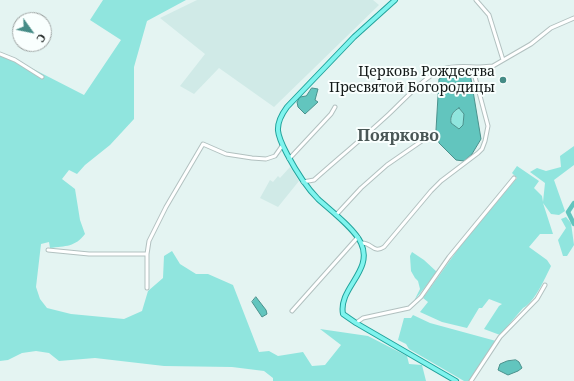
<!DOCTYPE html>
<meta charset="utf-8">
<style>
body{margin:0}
#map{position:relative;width:574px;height:381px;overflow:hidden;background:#e4f4f2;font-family:"Noto Serif",serif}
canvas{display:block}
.north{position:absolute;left:12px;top:12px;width:40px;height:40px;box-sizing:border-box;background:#f9fffe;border:1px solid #9da3a2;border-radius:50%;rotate:123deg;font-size:11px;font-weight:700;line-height:16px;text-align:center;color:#131918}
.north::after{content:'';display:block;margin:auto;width:14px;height:18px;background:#448b86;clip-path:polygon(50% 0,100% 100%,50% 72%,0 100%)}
</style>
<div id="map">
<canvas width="574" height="381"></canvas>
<div class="north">С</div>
</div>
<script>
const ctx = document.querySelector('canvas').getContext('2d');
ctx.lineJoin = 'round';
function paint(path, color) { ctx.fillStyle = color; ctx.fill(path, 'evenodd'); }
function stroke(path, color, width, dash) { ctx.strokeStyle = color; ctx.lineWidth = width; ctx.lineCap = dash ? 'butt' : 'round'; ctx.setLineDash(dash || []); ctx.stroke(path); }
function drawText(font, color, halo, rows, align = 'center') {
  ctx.font = font + ' "Noto Serif",serif'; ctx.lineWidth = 4; ctx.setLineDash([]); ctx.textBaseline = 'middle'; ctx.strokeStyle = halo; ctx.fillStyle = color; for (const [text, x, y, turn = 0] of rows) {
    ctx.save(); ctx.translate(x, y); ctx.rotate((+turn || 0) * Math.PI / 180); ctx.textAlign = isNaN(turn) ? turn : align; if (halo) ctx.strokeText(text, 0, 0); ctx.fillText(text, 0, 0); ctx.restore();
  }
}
paint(new Path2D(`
 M197,0H373L379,5L274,107L219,68L194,94L180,86L205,54L160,18Z
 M290,167L299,181L278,207L260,198L270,180L273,182L278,176L280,178Z`), '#d0eae7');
paint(new Path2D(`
 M103,0H186L147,21L134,67V119L110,145L85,165L77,174L69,170L62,179L75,189L80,220L85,234C75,247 66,246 50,248L49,242L41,244L36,287L40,299L47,308L71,314L124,319L142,311L148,291L163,278L164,256L172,251L180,264L196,274H208L233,285L259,352L269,351L278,356L303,352L312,366L325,365L341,345L320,329L368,336L407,356L409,364L422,365L426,381H273V378L264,371L232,367L164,366L95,358L59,361L49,353L36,351L22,353L8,360L0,361V52L84,95L121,40L90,20Z
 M459,108L464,114L463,125L459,129L451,123C451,116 453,112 459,108Z
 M574,135V165L554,180L565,211L559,215L551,214L543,203L553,234H540L529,247L547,260L551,266C545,278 535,302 523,308L500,335L484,329L499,306L502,304L489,299L482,308H479L467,328L442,322L420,312L428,302L423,298L466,238L517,178L512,173L517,166L539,181L534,188L542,196L543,202L545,183L530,172L537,168L546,171L561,167L560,156L574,146Z
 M566,217L571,223L574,245L567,256H563L558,240L566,228L561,219Z
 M412,252L424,260L437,272L414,301L420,289L418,281L415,278L411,271L410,256Z
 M413,315L430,323L496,341L469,381H464L409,349L406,344L398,340L404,318H411Z`), '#90e5de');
const water = new Path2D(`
 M464,71L470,73L481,139L472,154L464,161L456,160L439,143L436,130L439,79L451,73ZM459,108L464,114L463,125L459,129L451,123C450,116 453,111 459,108Z
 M312,88L318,89L315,100L318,102L305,114L298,107L297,102L300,97L306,96Z
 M256,297L266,310L267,314L262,317L252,302Z
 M516,360L519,362L522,368L518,371L508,375L498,370L500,364L507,361Z`);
paint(water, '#62c5be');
stroke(water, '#4a918c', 1);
stroke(new Path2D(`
 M574,203L568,212L574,224`), '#62c5be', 4.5);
const minor = new Path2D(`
 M476,0L489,15L503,60
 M0,54L15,60L42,77
 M289,159L331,114L335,107
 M303,182L314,180C339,158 364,137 389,114C402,102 426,75 443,69C454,65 468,67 480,67
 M336,215L361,188L387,165L429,136
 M361,243C372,242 373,254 384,247L431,191L441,181L478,153L482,149L485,141L488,126L475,77L480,67L493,66L531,44L551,28L574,18
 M48,250L89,254H147
 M147,288V254L149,241L166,207L203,144L226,154L252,158L266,159L275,156L282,146
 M292,311L358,237
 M356,323L363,318L409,308L421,297L449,257L514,178
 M471,381L500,337L537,299L545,285`);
const major = new Path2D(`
 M395,0L354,37L287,107C273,126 277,135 287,154C296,171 305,186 318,199C330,210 355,229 361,243C374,271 338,288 343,314L356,323L456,381`);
stroke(minor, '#b2c1c0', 5);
stroke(major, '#22a29b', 6);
stroke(minor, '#fff', 3);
stroke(major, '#7ff4ee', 4);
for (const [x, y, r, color] of [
 [503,80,4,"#448b86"]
]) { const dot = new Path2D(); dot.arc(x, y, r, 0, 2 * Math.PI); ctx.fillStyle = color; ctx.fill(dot); stroke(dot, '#f9fffe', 1.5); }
drawText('14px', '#131918', '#f9fffe', [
 ["Церковь Рождества",495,72],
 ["Пресвятой Богородицы",495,88]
], 'right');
drawText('bold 16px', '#4a5756', '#f9fffe', [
 ["Поярково",398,136]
]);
</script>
